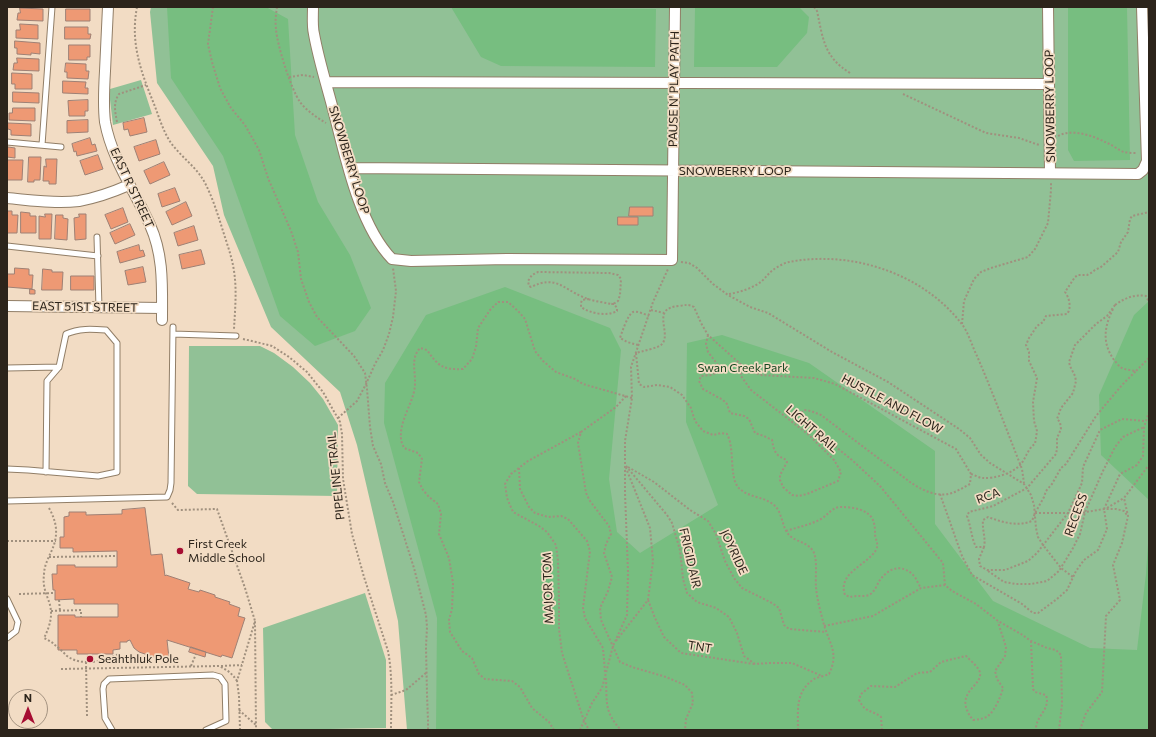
<!DOCTYPE html>
<style>
body{margin:0}
#map{position:relative;width:1156px;height:737px;overflow:hidden;background:#f2dcc4;font-family:Commissioner,sans-serif}
canvas{display:block}
.frame{position:absolute;inset:0;border:8px solid #2c241b;pointer-events:none}
.north{position:absolute;left:8px;top:689px;width:40px;height:40px;box-sizing:border-box;background:#f2dcc4;border:1px solid #a39280;border-radius:50%;rotate:0deg;font-size:11px;font-weight:700;line-height:16px;text-align:center;color:#2c241b}
.north::after{content:'';display:block;margin:auto;width:14px;height:18px;background:#a60d32;clip-path:polygon(50% 0,100% 100%,50% 72%,0 100%)}
</style>
<div id="map">
<canvas width="1156" height="737"></canvas>
<div class="frame"></div>
<div class="north">N</div>
</div>
<script>
const ctx = document.querySelector('canvas').getContext('2d');
ctx.lineJoin = 'round';
function paint(path, color) { ctx.fillStyle = color; ctx.fill(path, 'evenodd'); }
function stroke(path, color, width, dash) { ctx.strokeStyle = color; ctx.lineWidth = width; ctx.lineCap = dash ? 'butt' : 'round'; ctx.setLineDash(dash || []); ctx.stroke(path); }
function drawText(font, color, halo, rows, align = 'center') {
  ctx.font = font + ' Commissioner,sans-serif'; ctx.lineWidth = 3.5; ctx.setLineDash([]); ctx.textBaseline = 'middle'; ctx.strokeStyle = halo; ctx.fillStyle = color; for (const [text, x, y, turn = 0] of rows) {
    ctx.save(); ctx.translate(x, y); ctx.rotate((+turn || 0) * Math.PI / 180); ctx.textAlign = isNaN(turn) ? turn : align; if (halo) ctx.strokeText(text, 0, 0); ctx.fillText(text, 0, 0); ctx.restore();
  }
}
paint(new Path2D(`
 M151,7H1149V730H407L398,621L357,445L340,392L271,327L224,215L213,166L157,83L150,12Z
 M141,80L152,114L113,125L110,100V89Z
 M189,346H260L274,353L293,367L310,383L323,399L338,425L337,496L197,494L188,486Z
 M365,593L386,660V728L273,730L265,722L263,628Z`), '#91c196');
paint(new Path2D(`
 M167,7H266L288,19L295,135L318,202L350,255L371,308L355,331L315,346L280,316L223,156L171,78Z
 M451,7L656,9L655,67L501,66L481,57Z
 M1068,7H1127L1130,160L1074,161L1068,150Z
 M695,8H800L809,17L807,33L777,67H694Z
 M505,287L610,328L621,350L609,479L617,532L640,553L718,505L686,422L687,343L722,335L809,363L935,451V524L993,601L1090,648L1137,650L1146,574L1149,529V730H436L437,618L384,423L385,383L426,315Z
 M1149,301V500L1101,455L1099,395L1134,315Z`), '#77be80');
const building = new Path2D(`
 M20,8L43,9V21L17,20L18,13H20Z
 M66,9H90V21H66Z
 M20,24L38,25V39L16,38V30H20Z
 M65,27H88V34H91L90,39H65Z
 M15,41L40,43V54L31,53V55L17,54V48H15Z
 M69,45H90V57H87V60H69Z
 M17,58L39,59V71L13,70L14,63H17Z
 M66,63L86,64V71H89L88,79L67,78V72H65Z
 M12,73L32,74V89H15V84H12Z
 M63,81L86,82L85,88H88V94L63,93Z
 M13,92L39,93V103L13,102Z
 M88,100V111H85V116H69L68,101Z
 M13,108H35V121L9,120V113H12Z
 M144,118L147,132L130,136L128,129L124,130L123,123Z
 M88,120V132L67,133V121Z
 M8,123L31,124V136L11,135V130L8,129Z
 M90,138L92,145L95,144L97,151L77,156L76,151L74,152L72,144Z
 M156,140L160,154L139,161L134,147Z
 M8,147L15,148V158L7,157Z
 M98,155L103,169L85,175L80,161Z
 M29,157H41L40,180H34V182H28Z
 M46,159H57L56,184H49V181H43L44,166L46,167Z
 M8,160H23L22,180H7Z
 M164,162L170,175L150,184L144,171Z
 M175,188L180,201L162,207L158,194Z
 M186,202L192,216L172,225L166,212Z
 M630,207H653V216H629Z
 M123,208L128,222L111,229L105,215Z
 M7,211H12V215H18L17,233H7Z
 M21,212L30,213V216H36V233H21Z
 M45,214H52L51,239H39V216L45,217Z
 M79,214H86V239L75,240L74,218L79,217Z
 M56,215H63V218L68,219L67,240L55,239Z
 M618,217H638V225H618Z
 M130,224L135,235L115,244L110,233Z
 M194,226L198,240L178,246L174,233Z
 M139,245L140,251L143,250L145,256L120,263L117,252Z
 M201,250L205,264L182,269L179,255Z
 M143,267L146,282L128,285L125,271Z
 M15,268L29,269V275H33L32,289L7,287V274H14Z
 M43,269L52,270V272H63L62,290H42Z
 M71,276H94V290H71Z
 M30,289L35,290V294H30Z
 M145,508L151,555L162,554L165,576L166,575L190,583L188,589L199,592L200,590L215,595V597L230,602L229,604L240,608L238,616L245,618L232,658L222,655L221,657L167,640L169,658L154,657L139,652L134,648L130,640L127,641V642H120V649L113,650V654H77V650H58V615H75V617H118V604H74V599L55,600V590H53L52,574H57V565H75V567H117V551L73,552V548H60V537H64V517L69,516V512H86V515L122,514V510Z
 M191,647L206,652L205,657L189,652Z`);
paint(building, '#ee9974');
stroke(building, '#9e8074', 1);
const lane = new Path2D(`
 M7,142L61,147
 M42,145L52,7
 M97,237L99,308
 M7,246L98,256
 M173,334L236,336
 M7,368L59,367
 M7,469L28,470L98,476L117,472V343L106,330C92,329 79,328 66,334L59,367L47,381L46,472
 M7,501L167,497L170,490L171,483L173,327
 M7,599L18,622L16,631L7,638
 M112,730L105,718L103,689L104,684L109,679L213,675L220,677L225,684L226,721L206,730`);
const street = new Path2D(`
 M108,7C107,28 106,49 105,71C104,88 103,105 105,122C112,160 135,191 150,225C164,256 162,287 162,320
 M313,7C313,16 312,26 314,34C319,62 328,89 335,117C346,160 360,226 392,259L411,261L507,259L672,260L675,7
 M1048,7L1050,173
 M326,82L1049,84
 M349,168L1138,174L1143,170L1147,161L1142,7
 M7,198C30,200 55,204 79,201C96,198 113,192 129,185
 M7,306L162,308`);
stroke(lane, '#917e67', 7);
stroke(street, '#917e67', 12);
stroke(new Path2D(`
 M137,7C130,43 141,72 154,104C159,117 163,131 171,143C182,158 198,168 206,185C213,199 218,215 223,231C227,244 232,257 234,271C237,290 235,310 234,329
 M213,7L208,44L212,62L220,88L231,108L245,125L259,150L268,178L291,231L298,252L301,279L309,302L317,317L354,356L365,373L367,389L370,427L373,446L381,464L385,483L393,502L414,568L426,615L427,627L426,647L427,694L428,721V730
 M277,7C276,14 275,21 276,29C277,45 291,89 300,102C307,111 316,117 326,123
 M814,7L817,11C823,39 824,57 850,73
 M289,77L303,75L314,77
 M903,94L986,133L1019,138L1036,144L1040,145
 M117,122C115,111 113,103 119,94L146,85
 M1058,136C1072,128 1094,136 1107,143C1113,145 1118,150 1124,152C1128,153 1133,153 1137,153
 M681,262L689,263L697,268L713,284L728,295L750,307L768,313L832,352L888,382L959,429L970,438L981,455L990,463L1024,484L1031,495L1034,505L1036,528L1038,537L1043,545L1061,568L1073,577
 M729,294C741,292 753,288 762,281C766,277 769,273 773,270C777,267 784,263 789,262C851,250 922,273 961,323C968,331 972,346 977,356C993,393 1007,431 1022,469L1024,483
 M589,299L582,300L581,303V307C589,313 607,317 617,311V308L614,304H611C602,302 591,301 583,297C562,288 556,275 531,287L529,286L528,281L532,275L538,272L609,273L618,275L621,279L620,295L618,301L615,303L611,304
 M1115,305L1107,316L1096,324L1075,345L1069,362L1070,366L1075,376L1076,381L1073,393L1061,408L1057,419L1060,422L1061,429L1057,438V449L1056,454L1027,488L993,506L969,512L967,516C971,526 971,537 976,547H984C986,538 982,530 983,520L988,517C1002,522 1017,527 1032,521L1035,513L1044,497L1046,491L1052,484L1061,468L1066,464L1096,416L1122,385L1136,371
 M1115,305C1125,298 1134,294 1146,296L1149,302
 M1113,309C1104,327 1102,343 1114,360C1116,362 1118,365 1120,367C1125,370 1131,370 1136,371L1149,358
 M651,310L664,313
 M962,324L964,301L974,279L981,272L991,268L1028,257L1035,249L1048,223L1051,190V183
 M708,335L706,344L708,352L718,365V372L711,375L701,376L699,381L703,389L723,400L727,404L730,413L744,416L749,419L755,433L764,436L772,440C773,446 774,452 779,456C783,459 785,458 787,462L780,475V480L783,487L792,495L799,496L807,494L838,481L841,472L834,460L809,435L751,390L741,376V365
 M243,339L256,342L272,346L289,357L307,372L323,392L340,422L342,434L343,479L352,534L364,577L388,651C393,677 391,704 391,730
 M638,345L627,342L620,338C622,332 628,314 633,312C638,311 644,314 649,316
 M626,396L616,407L581,432L578,443L586,493L590,501L609,526L611,534L606,544L604,553L612,577L608,591L600,608L601,620L620,662L632,667L666,677L685,685L692,693L693,703L686,719L685,730
 M338,418L357,401L366,384L375,364L383,350L389,334L393,317L396,291L393,268
 M581,432L528,461L511,474L505,484L507,498L513,512L539,526L547,532L556,545L558,561L559,600V629L562,653L584,721L589,730
 M626,466L667,515L672,523L680,550L683,579L687,593L697,602L716,608L729,617L737,633L744,656L755,664L769,663H792L822,676
 M628,467L654,482L690,510L708,521L716,534L725,561L734,578L742,588L772,603L779,608L784,625L789,629L826,632
 M519,468L520,489L529,507L535,513L548,517L561,516L568,519L587,541L590,551L583,608L585,618L603,648L605,672
 M971,474C975,475 979,478 983,478C994,479 1014,473 1021,464C1026,458 1028,448 1035,444L1037,431L1034,421L1033,402L1037,378L1029,361V352L1026,345L1029,338L1037,326L1043,322L1046,316L1067,314C1072,308 1069,297 1065,292L1075,277L1078,275H1087L1091,273L1095,270L1101,267L1118,252L1121,242L1128,232L1130,219L1132,216L1149,212
 M940,494L962,556L972,575L1022,604L1033,613H1038L1057,599L1067,590L1076,571L1084,560L1098,550L1107,529L1104,509L1120,474L1137,465L1143,456L1144,427L1149,412
 M172,503L178,510L217,509L245,588L255,621
 M49,508C57,522 59,536 51,552C48,559 44,566 44,575C43,581 44,588 46,593C47,597 49,601 50,605C53,617 49,628 44,638C48,640 52,642 55,645C59,648 63,652 67,656C82,667 103,661 119,654
 M1107,508L1124,498
 M1035,513H1080L1104,509H1116L1124,511L1127,515
 M786,531C798,527 810,525 821,519C828,515 832,507 841,507C852,507 868,509 873,520C875,525 875,530 875,535C876,541 879,544 876,550C867,565 837,573 845,595L850,597C856,595 864,597 869,595C875,592 877,584 880,580C890,566 904,564 915,577C917,581 919,585 921,588
 M7,541H56
 M984,547L979,559L980,566L987,570H1005L1028,561L1037,553L1068,513L1082,483L1083,467L1100,430L1122,419L1145,421
 M49,557L117,556
 M988,571L1004,582L1016,584H1031L1047,581L1059,571L1073,548L1080,534L1085,512L1102,473L1115,447L1123,437L1144,427
 M19,594L55,593
 M59,600L60,611
 M648,600L655,618L664,637L681,653L754,664
 M51,611L81,610V617
 M824,626L873,616L921,588L945,585
 M616,641L648,600L653,561L650,528L626,468
 M1031,641L1033,689L1035,692L1046,695C1051,710 1035,716 1036,730
 M86,662L87,716
 M191,666L196,654
 M221,666L242,665
 M61,669L219,666C227,670 232,673 237,681
 M606,678C607,702 604,712 621,730
 M391,695L406,690L426,673
 M239,710L256,725
 M240,730L239,696L237,681L255,621L256,730
 M554,730L549,722L532,708L520,687L512,681L485,679L479,674L472,658L462,651L450,632L449,620L452,609L453,583L449,558L439,534L441,514L438,504L429,497L423,490L419,482L422,459L418,453L404,448C403,445 401,442 401,439C399,418 416,401 415,381C415,369 411,358 420,348L427,350C438,366 443,370 463,369L472,359L476,347L478,328L490,310L498,302H508L518,311L525,319L535,351L543,361L556,372L575,379L583,384L632,398
 M580,730L592,703L602,688L613,646L627,615L628,572L625,493V441L632,398L631,367L653,302L668,269
 M798,730C798,710 795,692 814,679C818,677 825,676 829,674C839,653 830,645 824,625C821,613 817,600 816,587C815,577 818,559 813,551C807,542 797,542 790,536C782,529 783,514 775,506C765,496 747,498 738,487C729,476 735,448 727,434L721,433L713,435L703,431L695,421L691,408L682,395L670,387L657,385L644,387L639,384L636,353C642,351 659,348 662,344C672,333 650,308 679,306C685,305 689,304 694,307L701,323L708,335L746,369L760,375L814,378L835,384L956,449L971,474L970,484C964,487 958,491 952,493C937,498 922,490 910,482L821,415L811,411L804,410L800,414L803,420L852,460L880,486L943,563L945,585L952,591L976,604L998,621L1021,634L1031,641L1047,648L1056,650L1061,655L1062,704L1059,730
 M882,730L881,717C871,709 866,714 859,700L861,694L871,686L895,687L917,673L930,672L941,662L953,659L966,656C970,660 976,665 979,670C987,686 950,691 973,720C979,719 985,719 989,715C995,710 1001,696 1003,688L997,679L995,671L1005,656L1006,647L998,622
 M1080,730L1086,713L1102,692L1106,616L1120,600L1113,565L1122,543L1128,516L1124,498L1149,465`), '#a0907e', 2, [2, 2]);
stroke(lane, '#fff', 5);
stroke(street, '#fff', 10);
for (const [x, y, r, color] of [
 [180,551,4,"#a60d32"],
 [90,659,4,"#a60d32"]
]) { const dot = new Path2D(); dot.arc(x, y, r, 0, 2 * Math.PI); ctx.fillStyle = color; ctx.fill(dot); stroke(dot, '#f2dcc4', 1.5); }
drawText('12px', '#2c241b', '#f2dcc4', [
 ["PAUSE N' PLAY PATH",674,89,-89],
 ["SNOWBERRY LOOP",1050,106,-91],
 ["SNOWBERRY LOOP",349,160,73],
 ["SNOWBERRY LOOP",735,171],
 ["EAST R STREET",132,188,65],
 ["EAST 51ST STREET",85,307,1],
 ["HUSTLE AND FLOW",892,404,28],
 ["LIGHT RAIL",812,429,41],
 ["PIPELINE TRAIL",336,476,-96],
 ["RCA",988,496,-20],
 ["RECESS",1076,515,-70],
 ["JOYRIDE",734,552,65],
 ["FRIGID AIR",690,558,77],
 ["MAJOR TOM",548,588,-92],
 ["TNT",700,647,9]
]);
drawText('12px', '#164820', '#f2dcc4', [
 ["Swan Creek Park",743,368]
]);
drawText('12px', '#2c241b', '#f2dcc4', [
 ["First Creek",188,544],
 ["Middle School",188,558],
 ["Seahthluk Pole",98,659]
], 'left');
</script>
